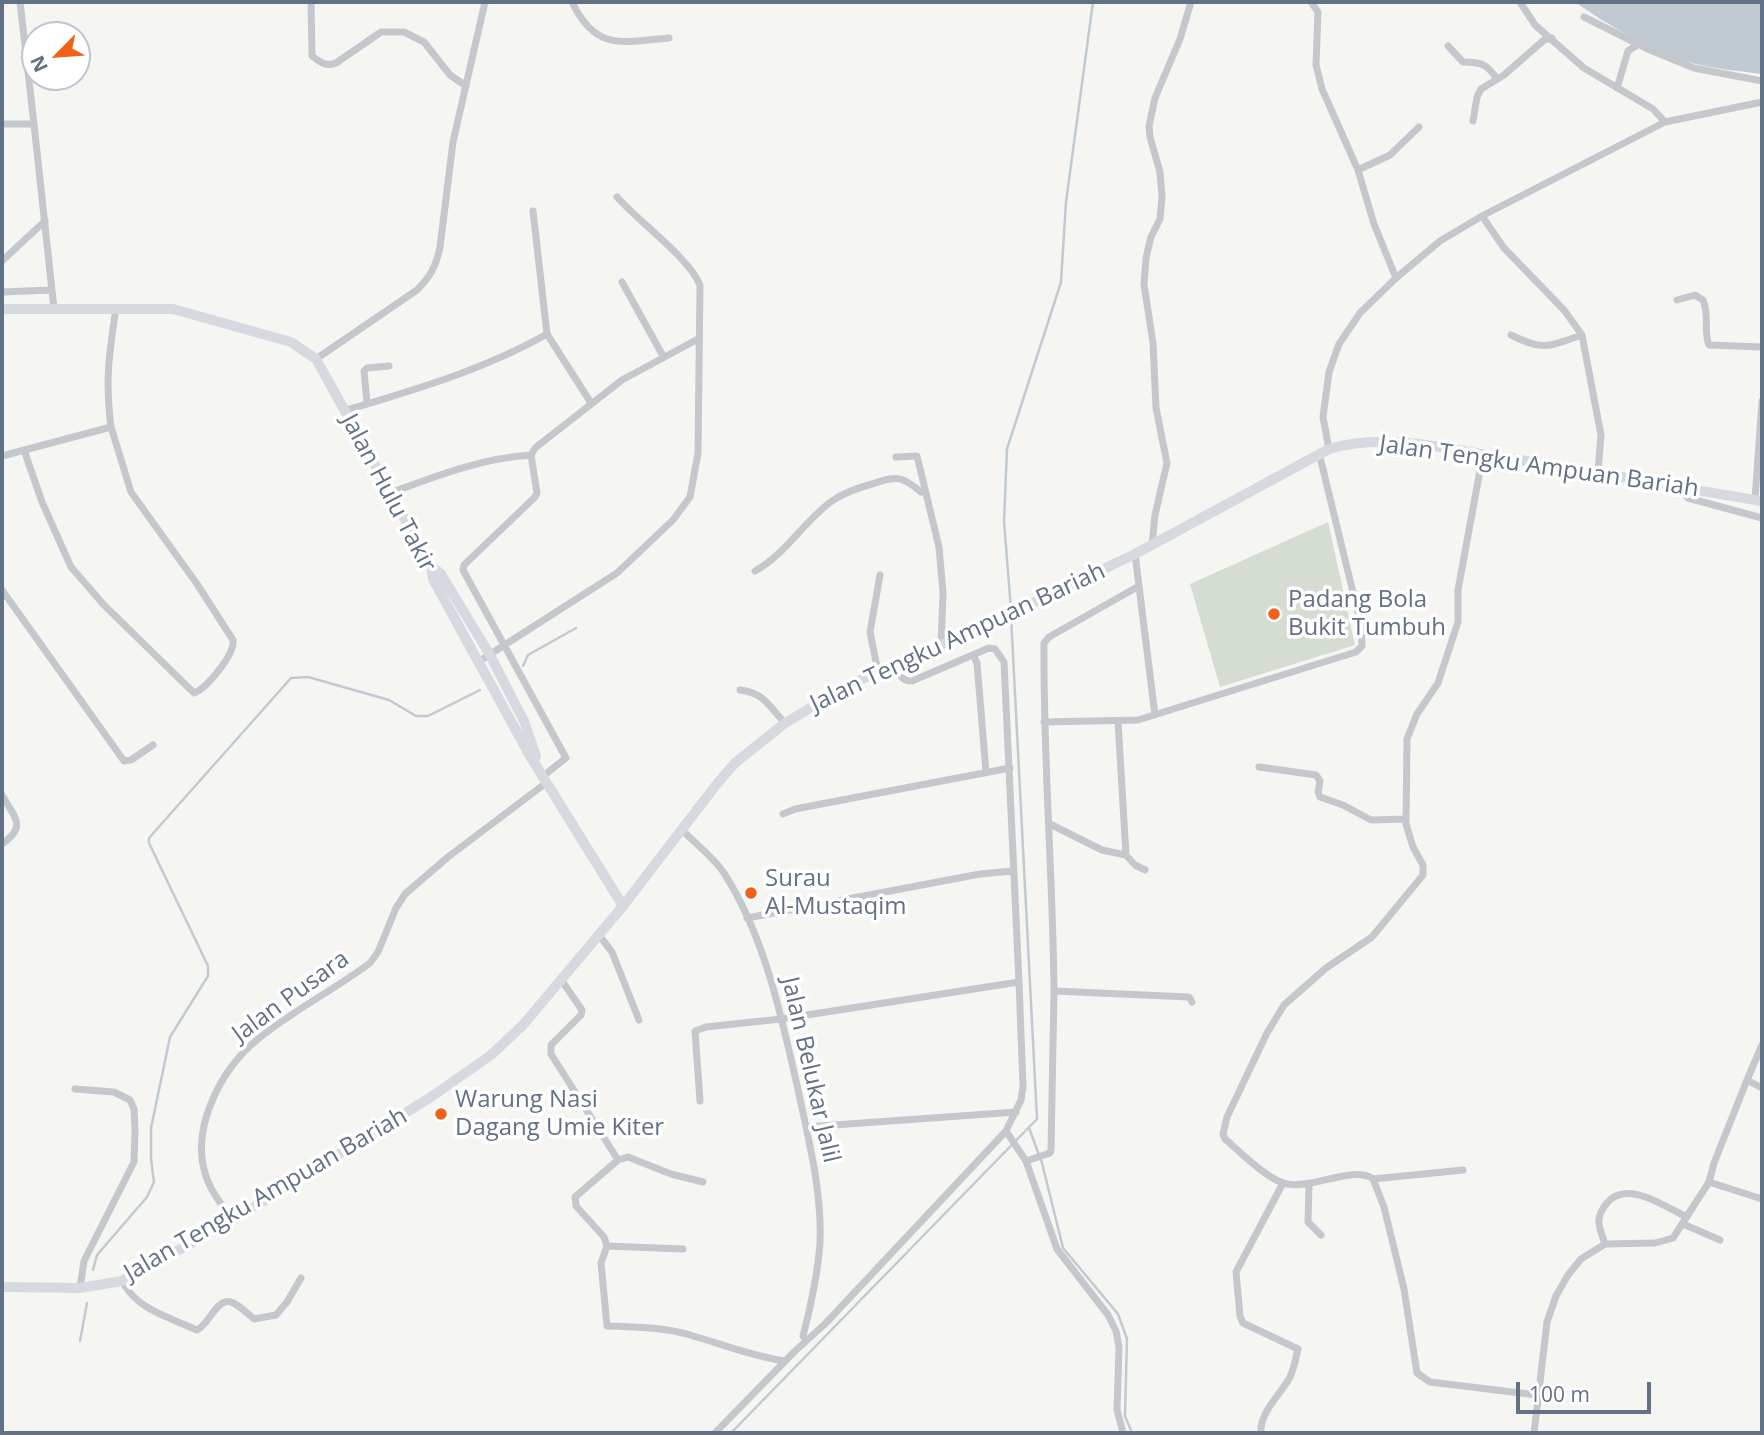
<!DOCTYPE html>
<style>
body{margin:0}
#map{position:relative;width:1764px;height:1435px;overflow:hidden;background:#f5f6f1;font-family:"Open Sans",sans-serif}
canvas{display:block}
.frame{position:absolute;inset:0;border:4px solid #627185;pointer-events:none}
.north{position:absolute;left:21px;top:21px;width:70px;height:70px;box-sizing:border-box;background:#fff;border:2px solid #c0c6ce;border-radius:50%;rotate:245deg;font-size:19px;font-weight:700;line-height:28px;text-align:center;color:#627185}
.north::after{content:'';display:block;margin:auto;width:24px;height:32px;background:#f06217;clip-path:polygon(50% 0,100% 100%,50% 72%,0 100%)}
.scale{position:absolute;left:1516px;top:1382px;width:135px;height:32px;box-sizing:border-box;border:4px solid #627185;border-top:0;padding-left:9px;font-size:21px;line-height:24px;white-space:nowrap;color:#627185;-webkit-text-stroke:5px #fff;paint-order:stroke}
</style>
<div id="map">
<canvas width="1764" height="1435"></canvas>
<div class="frame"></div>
<div class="north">N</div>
<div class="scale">100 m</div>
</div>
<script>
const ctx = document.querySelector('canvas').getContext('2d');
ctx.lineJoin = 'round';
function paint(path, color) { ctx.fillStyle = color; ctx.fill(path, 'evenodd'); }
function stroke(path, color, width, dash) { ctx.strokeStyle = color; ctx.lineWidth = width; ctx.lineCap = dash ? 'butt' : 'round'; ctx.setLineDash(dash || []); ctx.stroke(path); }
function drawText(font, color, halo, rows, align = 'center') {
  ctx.font = font + ' "Open Sans",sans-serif'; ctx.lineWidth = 7; ctx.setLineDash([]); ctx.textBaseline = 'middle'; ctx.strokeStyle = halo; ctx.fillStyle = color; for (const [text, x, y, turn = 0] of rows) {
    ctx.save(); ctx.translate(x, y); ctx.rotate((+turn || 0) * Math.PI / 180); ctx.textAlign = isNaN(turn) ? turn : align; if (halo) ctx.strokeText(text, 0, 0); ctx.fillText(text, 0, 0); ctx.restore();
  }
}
paint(new Path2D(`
 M1328,522L1355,645L1220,687L1190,584Z`), '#d5ddd2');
paint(new Path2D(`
 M1575,2H1762V74C1739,71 1714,69 1692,63C1651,50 1610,27 1575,2Z`), '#c0cad0');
stroke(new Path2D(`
 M1011,610L1004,521L1007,449L1061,282L1066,202L1093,2
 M523,666L528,655L576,628
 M1029,1128L1042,1163L1063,1248L1118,1314L1127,1339L1125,1416L1132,1433
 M93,1270L97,1255L147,1197L154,1182L151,1159V1128L170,1037L208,976V966L149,843V838L291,678L308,677L389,700L416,716H428L480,690
 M80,1341L87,1303
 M731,1433L1037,1119L1011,616`), '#c0cad0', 2.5);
stroke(new Path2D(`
 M20,2L34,124
 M311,2L312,56C320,62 326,67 336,63L381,32H404L424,42L450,75L466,86
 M572,2C596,52 623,42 669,38
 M1311,2L1318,12L1316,65L1322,89L1358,170L1374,224L1396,278
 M1520,2L1535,25L1584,68L1653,109L1665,122
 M1584,17L1650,50L1694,68L1762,81
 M1448,46L1463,62C1481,62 1487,64 1497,79
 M1617,88L1628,51L1639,44
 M1473,121L1477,97L1481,89L1504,75L1544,40L1552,38
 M2,124H34L54,309
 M1358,170L1390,155L1419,127
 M533,211L547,334L591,403
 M1482,216L1504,248L1564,310L1582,335L1601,435L1598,471
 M2,261L45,221
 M622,282L663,356
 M2,292L52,290
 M1677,300L1695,295L1703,300C1710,315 1703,331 1709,345L1762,347
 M1511,335C1545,352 1548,346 1582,335
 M316,359L417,290C431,276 436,266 440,247L453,142L485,2
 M367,403L364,371L367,368L389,366
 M344,411C413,390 484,370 547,334
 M1329,449L1323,417L1329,372L1339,344L1360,313L1396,278L1440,241L1482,216L1665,122L1762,102
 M24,450L42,502L71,567L104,605L194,693C207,688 235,654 233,640L197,584L131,492L111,427
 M1483,454L1458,590V622L1438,683L1417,714L1407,739L1406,824L1413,847L1423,865V875L1372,937L1326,968L1284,1005L1267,1033L1227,1117L1223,1134L1225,1139C1240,1152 1269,1181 1287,1184C1312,1189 1355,1165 1373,1179L1384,1207L1404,1289L1417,1373L1430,1382L1537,1395
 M2,456L111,427C105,380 109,354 116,308
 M896,457L917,456L939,547L943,593L941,645
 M1677,487L1688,498L1762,518
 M390,493C436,476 482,458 531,455
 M1755,500L1762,401
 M1152,545L1155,515L1167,463L1156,408L1153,343L1144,284L1146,258L1151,237L1160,219L1162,197L1160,172L1150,137L1149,126L1155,98L1180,39L1191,2
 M1135,554L1155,715
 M755,571C786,554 804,521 832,501C845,492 857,488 872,484C896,476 901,475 921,492L925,491
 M2,590L124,761L131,760L153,745
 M973,655L977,663L986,772
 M478,662L617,573L673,520L690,497L698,453L700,285C689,258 639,222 617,197
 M895,665C899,674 901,681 912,681L989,648L995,649L1004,662L1019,982
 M878,672L870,632L880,575
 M740,690C765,693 769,707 785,723
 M1118,721L1126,855L1135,865L1145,870
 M1044,722L1138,720L1356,652L1362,646L1361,625L1319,453
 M1259,767L1316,775L1320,781L1318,792L1320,797L1343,805L1371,820L1406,819
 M543,776L566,758L463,570L464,565L535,497L537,493L531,455L535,448L622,380L698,339
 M2,795C14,817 28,826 2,844
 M783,814L795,809L1010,768
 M1050,824L1102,850L1126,855
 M683,831C696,844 714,858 724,873C766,939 782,1019 799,1094C809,1142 822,1192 820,1242C818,1274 811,1305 803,1336L806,1341
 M747,918L980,874L1013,871
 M599,935L612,952L639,1020
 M562,981L582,1010L581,1015L551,1045V1054L618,1160
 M1054,991C1053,875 1043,759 1044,643L1049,637L1139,586
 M1762,1045L1747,1080L1762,1088
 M75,1089L114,1092L130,1100L134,1109L135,1130L134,1162L84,1261L80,1288
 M700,1101L695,1031L706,1027L781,1019L1019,982L1023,1087L1021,1100L1006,1131L825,1324L795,1351L715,1433
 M806,1127L1016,1112
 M1006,1131L1026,1161L1057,1249L1108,1315L1116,1331L1119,1347L1117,1410L1123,1433
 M1026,1161L1050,1153L1051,1150L1054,991L1189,997L1192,1002
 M1373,1179L1463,1170
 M703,1182L671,1174L628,1157L618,1160L575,1197L576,1206L604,1237L607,1246L601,1263L607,1326C634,1327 663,1327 690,1335C722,1344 751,1356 785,1361
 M1709,1182L1714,1163L1747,1080
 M1309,1185L1308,1222L1321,1235
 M233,1220C222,1205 210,1191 205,1173C191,1126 222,1068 258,1039C292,1011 334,990 370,963L378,952L396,908L405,894L448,857L546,783
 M1683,1224L1720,1240
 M1605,1244C1599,1226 1594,1219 1607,1203C1627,1179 1665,1207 1687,1217
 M607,1246L683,1249
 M122,1281C137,1310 169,1317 197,1330C209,1325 216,1298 231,1302C238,1304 248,1314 254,1319L276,1315L287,1302L301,1278
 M1261,1433C1259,1413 1281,1394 1290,1377C1294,1368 1296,1358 1298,1349L1243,1323L1240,1316L1236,1272L1283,1183
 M1534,1433L1547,1322L1556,1296L1568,1275L1581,1259L1605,1244L1655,1243L1673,1238L1709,1182L1762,1199`), '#c4c7cb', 7);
stroke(new Path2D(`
 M2,309H173L291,342L316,359L431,566L433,579L530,756L623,906
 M431,566L441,574L490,655L524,721L536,756
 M2,1287L80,1288L122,1281L233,1220L431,1097L491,1055L523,1025L623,906L716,785L735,763L785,723L853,683L984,626L1135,554L1329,449C1383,433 1439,447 1493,456C1583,469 1672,487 1762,501`), '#d6d9df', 10);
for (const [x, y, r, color] of [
 [1274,614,7,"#f06217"],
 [751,893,7,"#f06217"],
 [441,1114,7,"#f06217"]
]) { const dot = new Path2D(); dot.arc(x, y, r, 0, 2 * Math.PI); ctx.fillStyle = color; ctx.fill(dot); stroke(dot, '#fff', 2.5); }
drawText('24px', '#627185', '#fff', [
 ["Jalan Tengku Ampuan Bariah",1539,467,8],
 ["Jalan Hulu Takir",388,493,62],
 ["Jalan Tengku Ampuan Bariah",958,638,-25],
 ["Jalan Pusara",291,997,-36],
 ["Jalan Belukar Jalil",810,1070,77],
 ["Jalan Tengku Ampuan Bariah",266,1195,-30]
]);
drawText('24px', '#627185', '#fff', [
 ["Padang Bola",1288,600],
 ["Bukit Tumbuh",1288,628],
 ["Surau",765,879],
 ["Al-Mustaqim",765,907],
 ["Warung Nasi",455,1100],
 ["Dagang Umie Kiter",455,1128]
], 'left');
</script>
